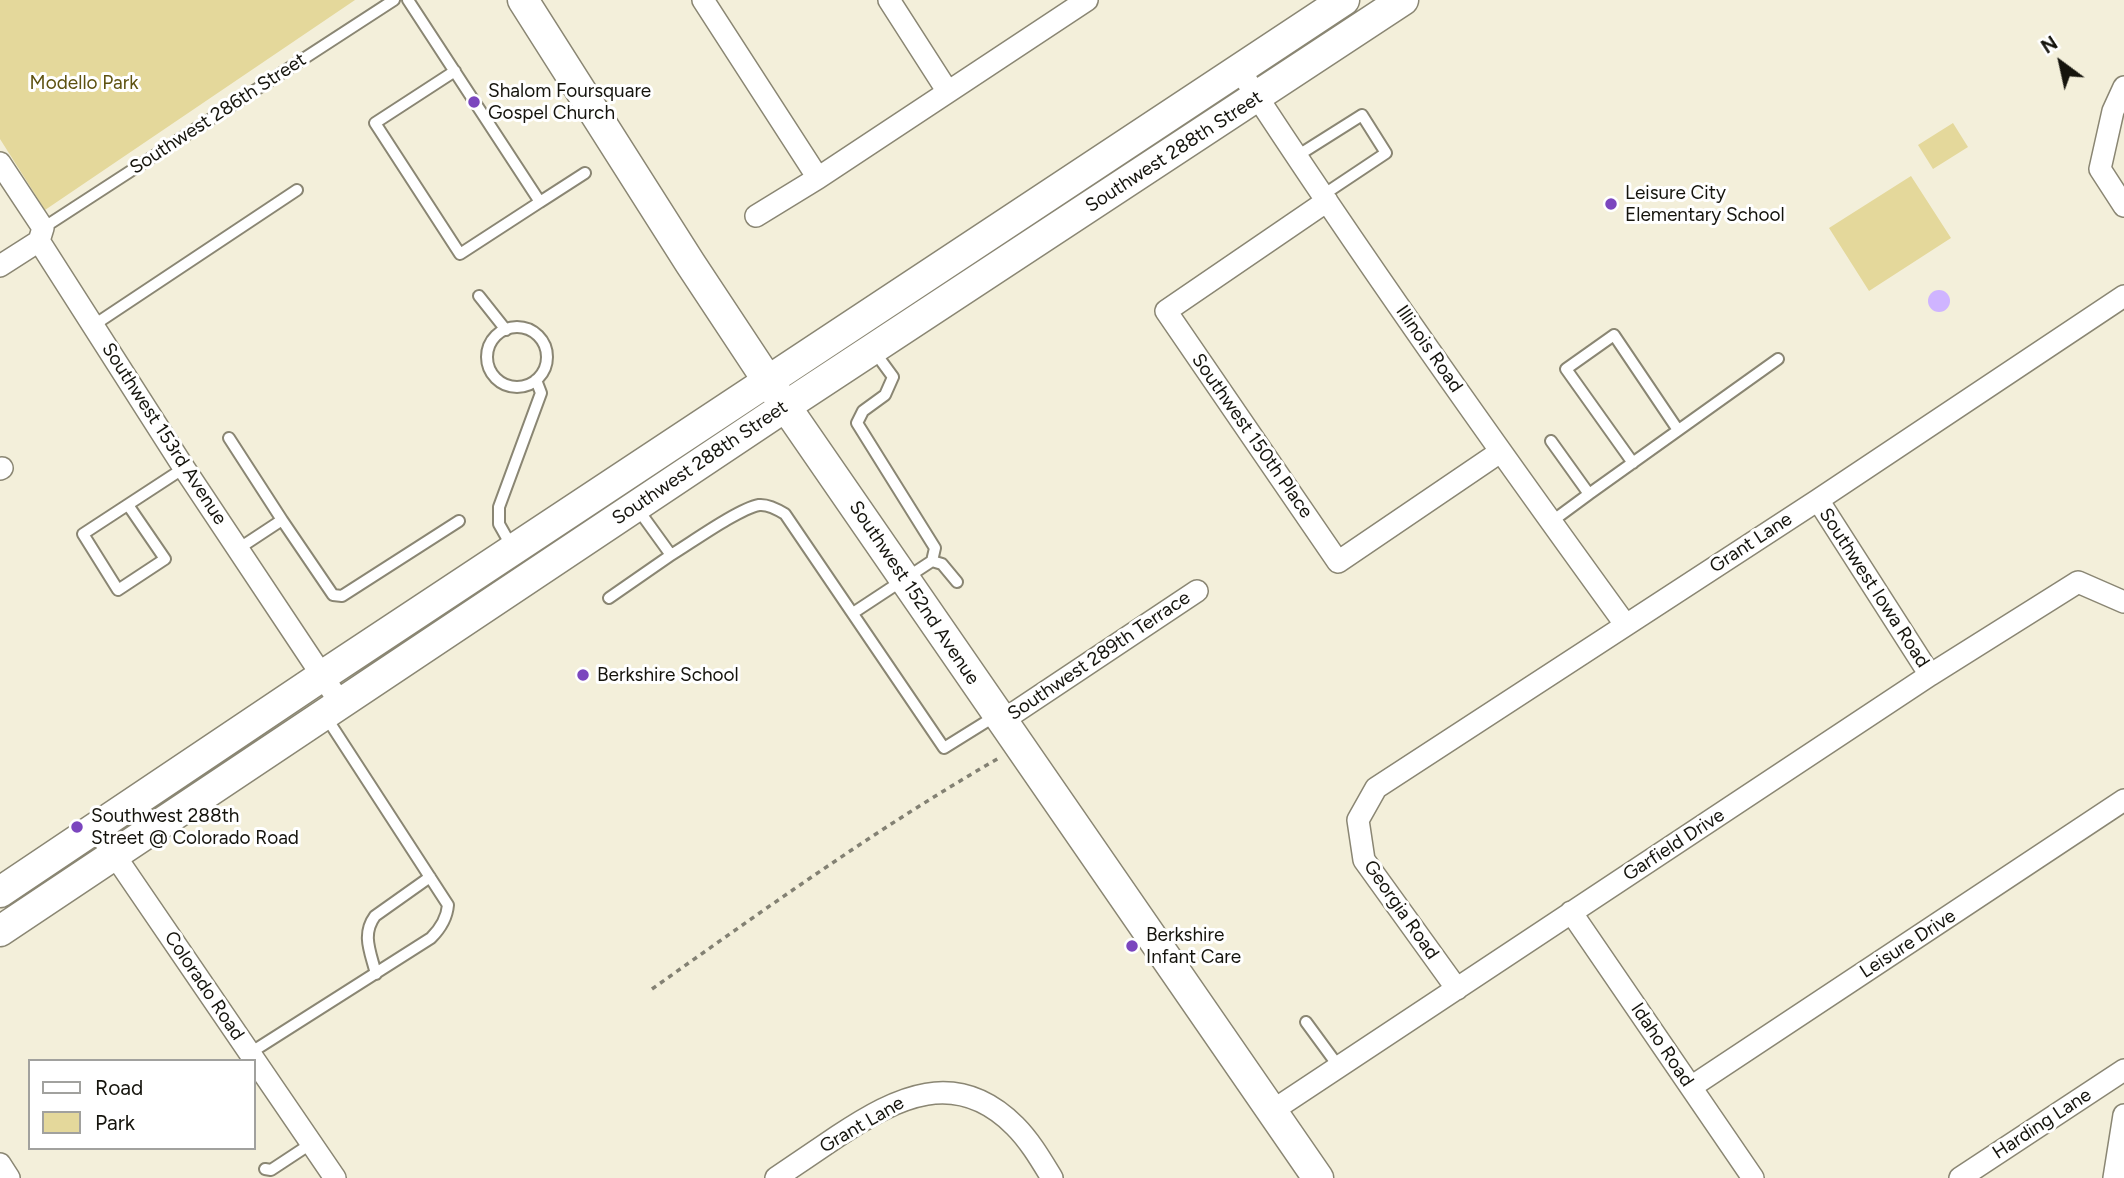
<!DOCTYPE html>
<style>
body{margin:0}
#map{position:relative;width:2124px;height:1178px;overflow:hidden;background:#f3efda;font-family:Figtree,sans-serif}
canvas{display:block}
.legend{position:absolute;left:28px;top:1059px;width:228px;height:91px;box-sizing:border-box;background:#fff;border:2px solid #a1a19e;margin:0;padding:9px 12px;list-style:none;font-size:21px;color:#15140d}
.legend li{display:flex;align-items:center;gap:14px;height:35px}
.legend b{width:35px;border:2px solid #a1a19e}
.north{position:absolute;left:2026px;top:28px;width:70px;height:70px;-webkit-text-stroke:5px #fff;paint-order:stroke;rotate:327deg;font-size:19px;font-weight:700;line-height:28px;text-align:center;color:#15140d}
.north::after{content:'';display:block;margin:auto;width:24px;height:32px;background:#15140d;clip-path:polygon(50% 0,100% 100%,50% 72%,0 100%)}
</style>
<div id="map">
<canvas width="2124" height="1178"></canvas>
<ul class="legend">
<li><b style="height:9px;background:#fff"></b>Road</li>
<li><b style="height:19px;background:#e4d89b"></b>Park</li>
</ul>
<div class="north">N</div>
</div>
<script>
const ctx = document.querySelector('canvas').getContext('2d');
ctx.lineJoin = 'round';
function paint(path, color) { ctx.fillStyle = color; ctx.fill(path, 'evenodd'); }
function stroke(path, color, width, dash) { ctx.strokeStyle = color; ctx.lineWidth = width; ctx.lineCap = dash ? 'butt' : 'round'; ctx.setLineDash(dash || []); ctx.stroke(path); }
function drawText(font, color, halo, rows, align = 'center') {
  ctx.font = font + ' Figtree,sans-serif'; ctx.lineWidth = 6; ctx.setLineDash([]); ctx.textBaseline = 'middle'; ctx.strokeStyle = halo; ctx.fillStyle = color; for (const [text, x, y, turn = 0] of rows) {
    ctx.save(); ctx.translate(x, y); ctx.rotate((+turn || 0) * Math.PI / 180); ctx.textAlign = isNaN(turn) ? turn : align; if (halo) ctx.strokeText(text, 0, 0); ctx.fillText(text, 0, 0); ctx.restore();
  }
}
paint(new Path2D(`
 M0,0H355L45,210L0,139Z
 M1953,123L1968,147L1933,169L1918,145Z
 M1911,176L1951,238L1869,291L1829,228Z`), '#e4d89b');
paint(new Path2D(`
 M1928 301a11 11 0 1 1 22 0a11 11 0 1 1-22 0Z`), '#cfb4ff');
const lane = new Path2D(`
 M408,0L540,202L460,254L375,123L455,71
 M1297,156L1362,115L1386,153L1323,195
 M540,202L585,173
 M43,228L394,0
 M479,296L506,330
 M94,325L297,190
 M487 357a30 30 0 1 1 60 0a30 30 0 1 1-60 0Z
 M229,438L282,520L238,549
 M1633,463L1566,369L1614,335L1678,430
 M1589,494L1778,359
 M128,505L165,559L118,590L83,534L184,468
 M637,508L671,555C691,543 738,509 759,505C768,504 777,509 785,514L944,748L997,715
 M282,520L333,595L342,596L459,521
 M1551,522L1589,494L1551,441
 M512,547L499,524V507L541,393L536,380
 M932,561L942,564L957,582
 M609,598L671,555
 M853,613L932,561L935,548L857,423L863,411L885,395L893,377L874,351
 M376,974C371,953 361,935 375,916L430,877
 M1306,1022L1339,1067
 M250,1053L431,938C440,929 447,917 448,905L326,717
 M265,1169L271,1170L312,1143`);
const street = new Path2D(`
 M703,0L818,178
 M889,0L948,92
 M1239,69C1362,258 1493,442 1625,624
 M2124,87L2113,111L2100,169L2124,206
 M0,163L43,228L39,241
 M1327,201L1166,311L1338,562L1500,452
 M756,216L818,178L1087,0
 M39,241L184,468L341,704
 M0,266L39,241
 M0,469L2,468
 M1818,500L1930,675
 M1002,721L1197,591
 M96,828L335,1178
 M1571,912L1753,1178
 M1457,989L1364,860L1358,820L1376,788L1818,500L2124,296
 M1691,1087L2124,800
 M1272,1111L1930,675L2078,582L2124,602
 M0,1164L9,1178
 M776,1178C797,1164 817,1150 838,1136C897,1097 956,1067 1015,1126C1030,1141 1041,1160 1052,1178
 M1960,1178L2124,1070
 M2114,1178L2124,1115`);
const secondary = new Path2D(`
 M523,0L690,263L768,381L1318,1178
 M0,892L322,676L1344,0
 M0,931L786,406L1403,0`);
stroke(lane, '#8a8673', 14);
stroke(street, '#8a8673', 24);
stroke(secondary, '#8a8673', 33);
stroke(new Path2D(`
 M652,989C765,909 879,827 999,758`), '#838173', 3.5, [5, 5]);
stroke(lane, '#fff', 10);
stroke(street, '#fff', 21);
stroke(secondary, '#fff', 30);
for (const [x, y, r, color] of [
 [474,102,7,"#7b46be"],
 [1611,204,7,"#7b46be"],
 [583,675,7,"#7b46be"],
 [77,827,7,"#7b46be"],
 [1132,946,7,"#7b46be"]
]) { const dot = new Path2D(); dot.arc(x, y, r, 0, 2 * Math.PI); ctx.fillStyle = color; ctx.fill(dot); stroke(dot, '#fff', 2.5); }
drawText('19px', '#5e5211', '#fff', [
 ["Modello Park",84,83]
]);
drawText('19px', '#15140d', '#fff', [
 ["Shalom Foursquare",488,91],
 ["Gospel Church",488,113],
 ["Leisure City",1625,193],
 ["Elementary School",1625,215],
 ["Berkshire School",597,675],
 ["Southwest 288th",91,816],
 ["Street @ Colorado Road",91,838],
 ["Berkshire",1146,935],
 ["Infant Care",1146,957]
], 'left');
drawText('19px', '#15140d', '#fff', [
 ["Southwest 286th Street",218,114,-33],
 ["Southwest 288th Street",1174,152,-33],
 ["Illinois Road",1429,349,55],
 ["Southwest 153rd Avenue",164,434,57],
 ["Southwest 150th Place",1252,436,55],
 ["Southwest 288th Street",700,463,-34],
 ["Grant Lane",1751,543,-33],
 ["Southwest Iowa Road",1874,588,57],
 ["Southwest 152nd Avenue",914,593,56],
 ["Southwest 289th Terrace",1099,656,-34],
 ["Garfield Drive",1674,845,-33],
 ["Georgia Road",1401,910,55],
 ["Leisure Drive",1908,944,-33],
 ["Colorado Road",204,986,56],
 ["Idaho Road",1662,1045,56],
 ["Harding Lane",2042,1124,-33],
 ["Grant Lane",862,1125,-30]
]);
</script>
